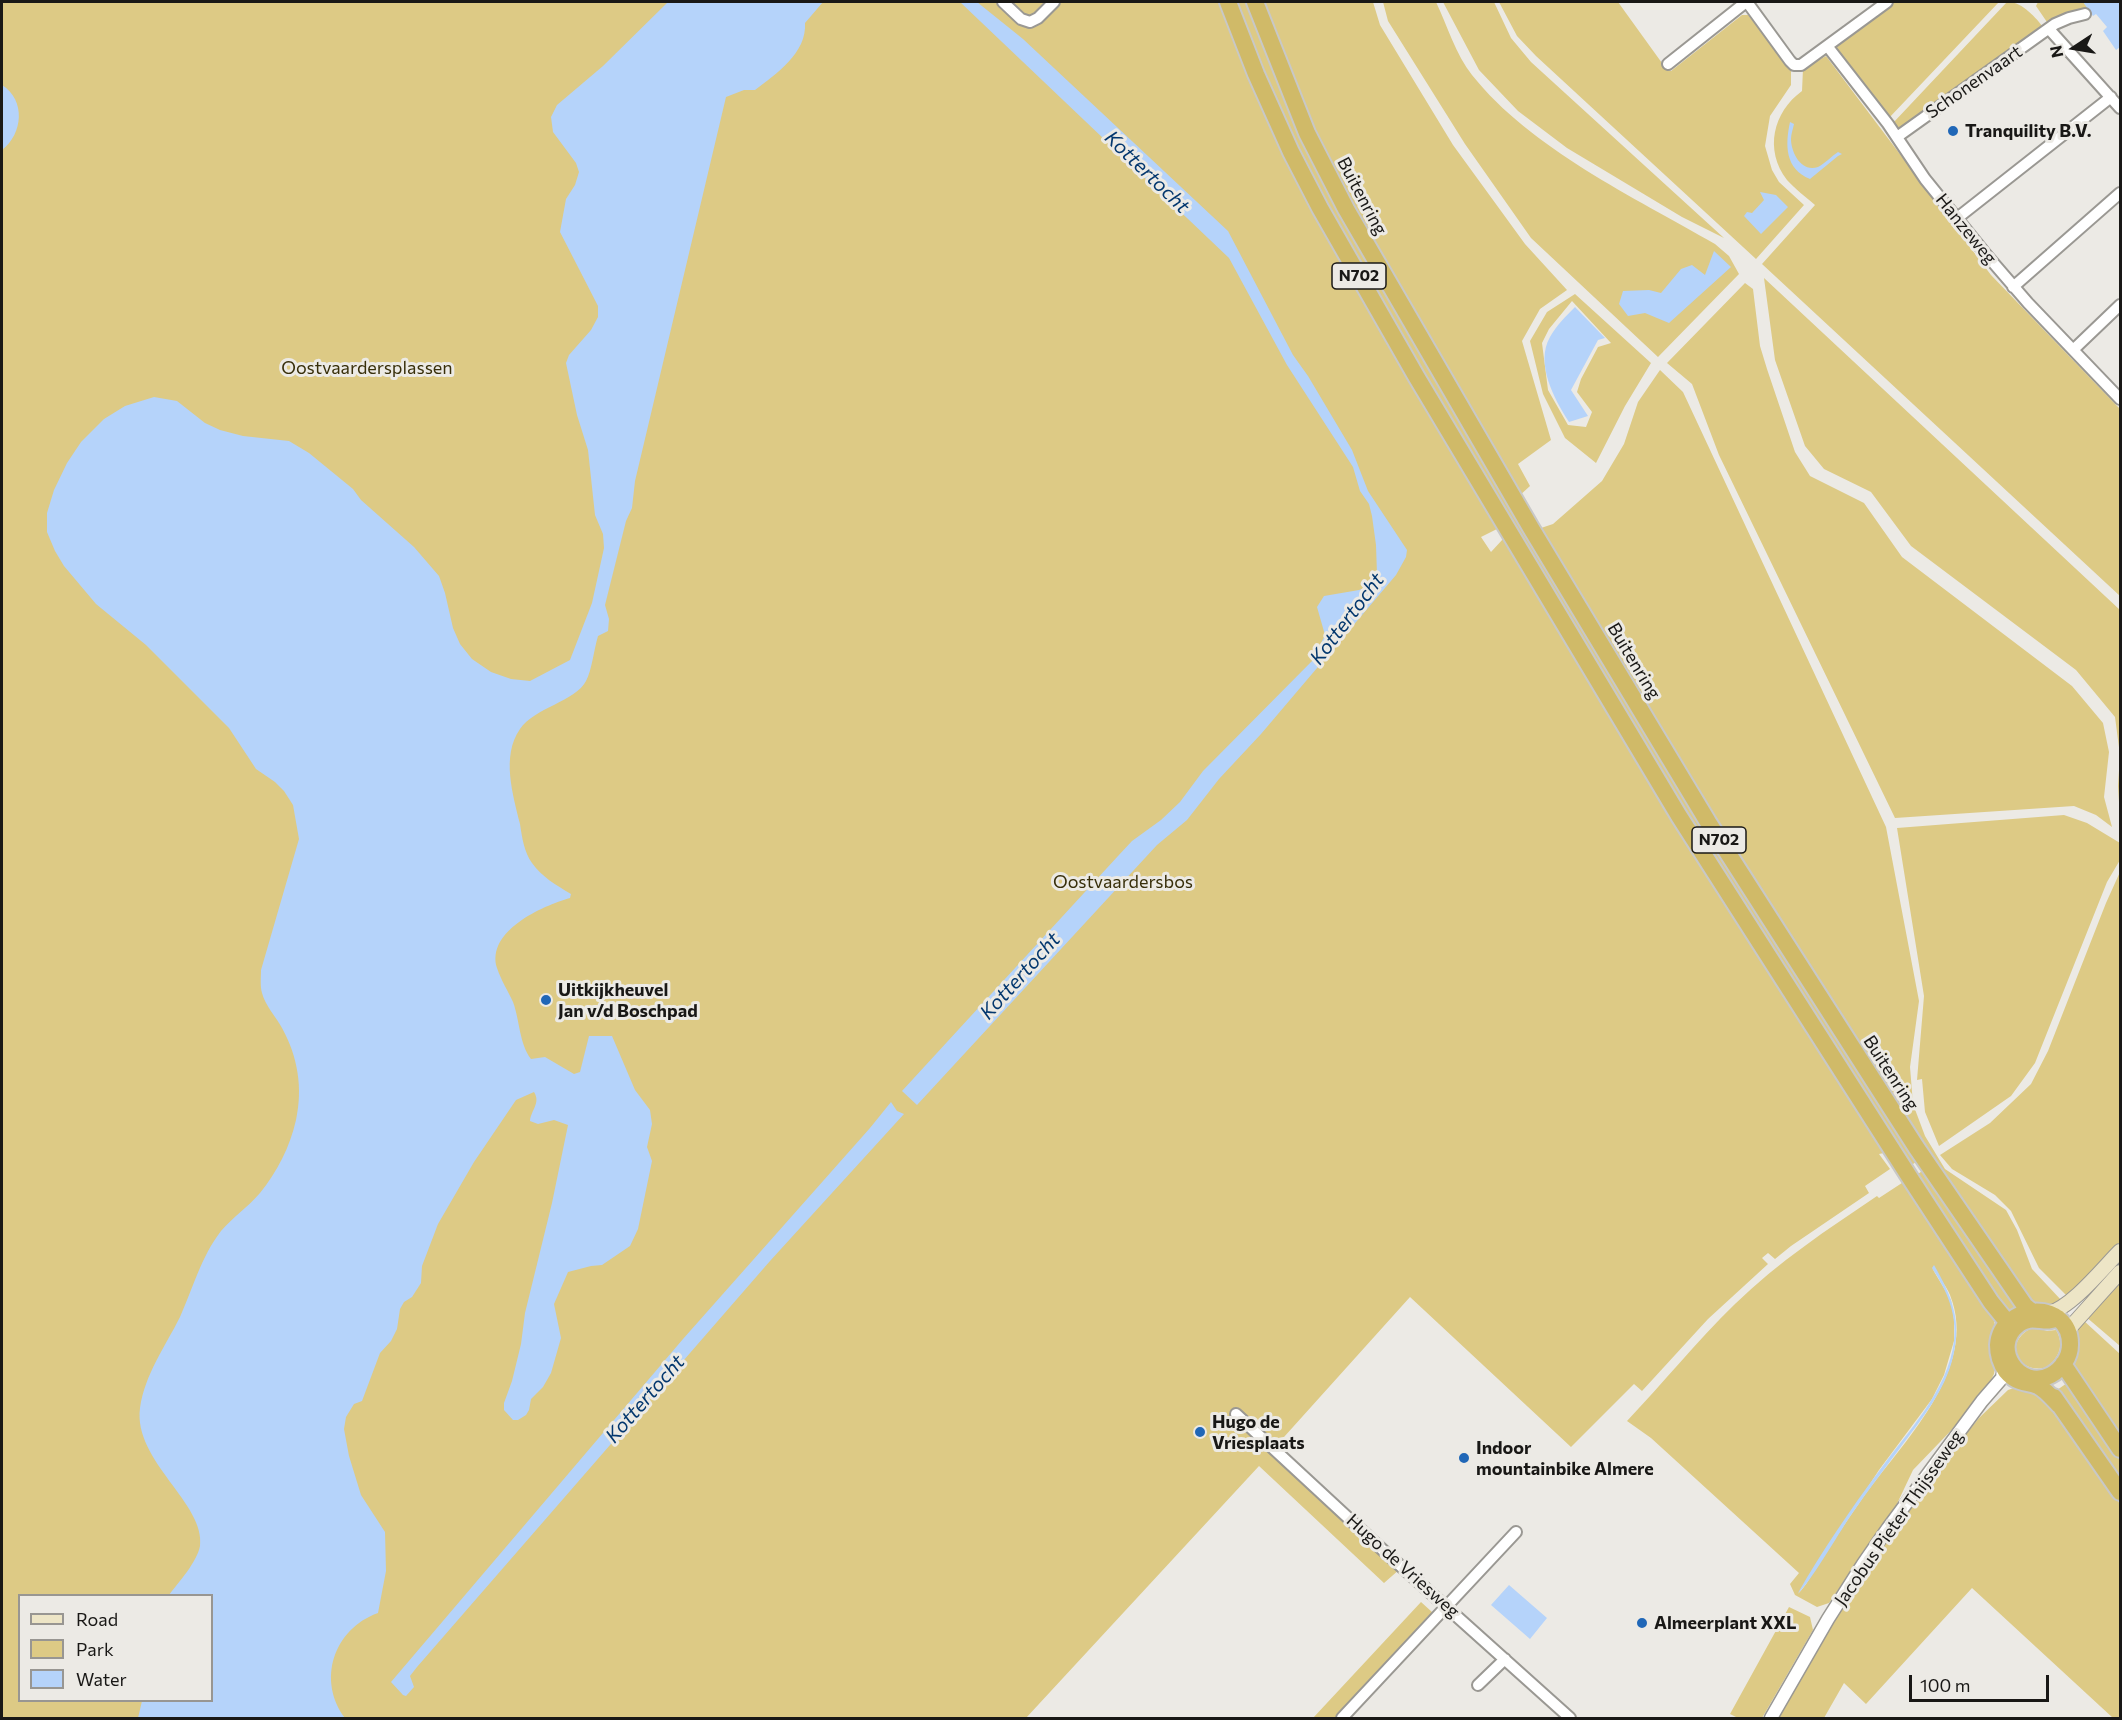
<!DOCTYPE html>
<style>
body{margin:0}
#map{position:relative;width:2122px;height:1720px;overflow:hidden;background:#eceae5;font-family:Commissioner,sans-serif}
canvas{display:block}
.frame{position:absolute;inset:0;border:3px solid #191816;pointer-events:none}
.legend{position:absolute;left:18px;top:1594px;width:195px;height:108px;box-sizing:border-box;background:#eceae5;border:2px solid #989692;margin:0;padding:8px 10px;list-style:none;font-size:18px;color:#191816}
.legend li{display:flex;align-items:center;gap:12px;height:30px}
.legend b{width:30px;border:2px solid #989692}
.north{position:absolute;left:2044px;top:18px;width:60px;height:60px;-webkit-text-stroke:4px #eceae5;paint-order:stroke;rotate:258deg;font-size:16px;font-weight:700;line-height:24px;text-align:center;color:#191816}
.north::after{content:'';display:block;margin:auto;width:21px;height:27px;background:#191816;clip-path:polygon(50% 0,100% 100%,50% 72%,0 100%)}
.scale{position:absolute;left:1909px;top:1675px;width:140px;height:27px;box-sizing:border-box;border:3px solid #191816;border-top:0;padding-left:8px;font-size:18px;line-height:21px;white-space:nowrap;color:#191816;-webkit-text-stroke:4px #eceae5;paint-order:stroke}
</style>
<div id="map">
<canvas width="2122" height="1720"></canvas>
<div class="frame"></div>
<ul class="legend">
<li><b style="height:8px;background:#ede5c6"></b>Road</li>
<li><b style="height:16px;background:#ddca85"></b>Park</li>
<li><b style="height:16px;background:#b5d3fa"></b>Water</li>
</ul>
<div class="north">N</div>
<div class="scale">100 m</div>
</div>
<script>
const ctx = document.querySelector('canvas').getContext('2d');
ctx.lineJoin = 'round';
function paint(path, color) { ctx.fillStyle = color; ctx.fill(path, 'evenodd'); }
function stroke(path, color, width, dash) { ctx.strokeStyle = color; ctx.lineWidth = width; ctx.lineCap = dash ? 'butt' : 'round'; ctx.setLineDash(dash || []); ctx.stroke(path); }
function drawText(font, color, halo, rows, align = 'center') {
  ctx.font = font + ' Commissioner,sans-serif'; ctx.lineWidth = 6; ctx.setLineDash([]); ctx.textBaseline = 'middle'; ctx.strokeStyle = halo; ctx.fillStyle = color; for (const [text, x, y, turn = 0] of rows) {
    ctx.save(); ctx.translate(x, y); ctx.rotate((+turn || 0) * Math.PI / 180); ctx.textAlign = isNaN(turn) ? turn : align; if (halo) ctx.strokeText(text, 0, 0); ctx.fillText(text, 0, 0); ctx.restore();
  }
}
paint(new Path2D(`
 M2,2H1222L1257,93L1499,528L1481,537L1491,552L1503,539L1640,767L1884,1153L1879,1154L1890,1169L1865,1186L1869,1193L1791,1246L1775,1259L1768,1253L1762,1258L1768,1264L1708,1319L1642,1391L1634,1384L1571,1447L1410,1297L1275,1447L1400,1569L1384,1583L1259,1466L1026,1718H2ZM20,1596H212V1700H20Z
 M1234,2H1252L1294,122L1801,981L1916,1162L1907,1168L1545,584L1298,155Z
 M1257,2H1373L1380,25L1453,145L1525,244L1567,290L1540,309L1522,341L1551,440L1518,464L1530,486L1518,497L1324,157Z
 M1383,2H1436C1447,25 1456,55 1472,75C1531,149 1634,197 1715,244L1729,256L1739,274L1658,357L1531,238L1465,144L1388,21Z
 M1443,2H1494L1511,38L1531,62L1724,238L1682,217L1567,148L1518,111L1479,70Z
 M1499,2H1618L1667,70L1671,71L1742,15H1748L1791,67V85L1770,116L1765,146L1772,170L1779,182L1804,205L1756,259L1536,56L1517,36Z
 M1894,2H1999L1888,119L1836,50L1837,45Z
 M2007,2C2022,1 2036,18 2044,28L1899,130L1893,123Z
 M2038,2H2083L2088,8L2084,11L2081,8L2049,25L2036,6Z
 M1826,56L1991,275L2120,409V596L1762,264L1815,205C1806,197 1795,189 1787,180C1764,150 1773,112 1802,91L1803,69Z
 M1764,278L2120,610V818L2118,786L2120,755L2115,717L2076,670L1911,546L1871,492L1824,469L1805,446L1775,360Z
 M1745,283L1753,289L1760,346L1767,369L1795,452L1810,476L1864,503L1902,557L2072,686L2103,723L2109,752L2104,797L2112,827L2096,815L2074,806L1895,818L1719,455L1692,384L1667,363Z
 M1575,294L1651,363L1625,406L1596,463L1565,438L1543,394L1530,341L1547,312ZM1572,301L1611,343L1598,347L1581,379L1577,392L1592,412L1586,427L1568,425L1548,390L1542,343L1549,329Z
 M1660,370L1683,392L1886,827L1919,1001L1910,1067L1913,1104L1925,1136L1945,1169L2006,1210L2017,1230L2032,1269L2062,1301L2056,1306L2031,1303L1904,1119L1660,731L1538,529L1553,524L1602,481L1624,444L1638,402Z
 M2064,815L2087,823L2120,843V860L2107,882L2035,1063L2011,1096L1939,1146L1925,1112L1922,1079L1917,1080L1924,996L1897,828Z
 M2120,872V1242L2068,1297L2039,1268L2011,1211L1995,1195L1952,1169L1940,1155L1990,1123L2031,1084L2048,1051L2106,903Z
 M1924,1170L2019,1306L2006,1317L1913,1177Z
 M1905,1181L1994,1320L1996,1333L1995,1367L1994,1374L1988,1386L1966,1415L1913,1470L1895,1508L1829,1603L1817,1607L1795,1595L1790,1584L1799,1573L1651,1438L1627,1421C1663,1383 1697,1341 1735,1304C1778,1262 1828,1229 1877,1196L1879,1198ZM1932,1268C1938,1276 1946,1285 1950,1295C1980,1369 1901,1444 1862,1499C1847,1520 1833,1542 1818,1564C1812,1574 1806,1586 1798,1594L1879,1470L1932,1399L1944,1375L1954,1341V1319L1951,1300Z
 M2120,1280V1346L2085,1316Z
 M2083,1320L2120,1354V1439L2072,1366L2075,1332Z
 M2034,1327L2047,1331L2056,1330C2065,1345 2059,1359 2045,1368C2013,1373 2004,1339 2034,1327Z
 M2070,1381L2120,1455V1484L2057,1390Z
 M2014,1388L2031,1390L2054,1408L2120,1504V1718H2113L1972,1588L1866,1704L1844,1683L1824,1718H1778L1838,1613L1908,1510L1935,1473L1979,1418L2008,1390Z
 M1421,1602L1432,1612V1617L1338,1718H1313Z
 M1789,1607L1810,1617L1813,1630L1762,1718H1738L1730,1714Z`), '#ddca85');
paint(new Path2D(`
 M668,2H823L805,23C807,53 776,74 755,90H744L726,97L635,481L632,508L626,521L605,605L609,619L608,631L598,636C594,649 592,670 586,681C576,701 534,708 520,729C501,756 513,795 520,824C522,837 524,852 532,863C542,877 556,885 571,894L570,898C542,906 486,931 497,968C501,980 508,991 513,1002C520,1021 519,1043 531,1059L545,1057L574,1074L580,1072L589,1036H612L635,1090L650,1110L652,1124L647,1147L652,1161L638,1229L630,1246L602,1265L591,1266L568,1272L554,1304L561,1338L551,1373L543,1387L531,1399L529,1410L526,1415L518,1420H513L504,1410V1403L512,1381L521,1344L525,1313L552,1203L568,1125L554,1120L538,1124L530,1121C531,1110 541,1103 534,1092L516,1100L474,1162L438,1224L422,1266L421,1283L412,1297L404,1302L400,1309L397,1329L391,1341L380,1353L362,1401L354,1404L346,1417L344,1429L349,1456L361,1495L385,1532L386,1571L378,1613C333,1629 317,1681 345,1718H138L142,1701L212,1700V1596L169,1595C179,1582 197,1562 200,1546C206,1504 133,1461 140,1408C145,1374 165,1347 180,1317C193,1288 201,1257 221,1231C233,1217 248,1207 260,1193C277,1172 290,1147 296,1120C303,1088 298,1057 282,1028C276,1017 265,1005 262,993C260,986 261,977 261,970L299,839L293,805L284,791L275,782L256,769L229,728L146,645L96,604L64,566L55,551L47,532V513L54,490L67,463L81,442L104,419L125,406L154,397L177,401L205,423L220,430L243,436L289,441L309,453L353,489L361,500L414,547L439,576L445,593L453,628L460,644L472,659L491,672L511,679L530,681L570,660L592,603L604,548L603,534L595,515L588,450L577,415L566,363L569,355L591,330L598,317V306L560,232L566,199L575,185L579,172L576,163L553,132L551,117L557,105L603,66Z
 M960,2H977L1023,39L1228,231L1293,355L1308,376L1352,450L1368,491L1407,550L1406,557L1396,575L1261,734L1219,779L1187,820L1157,845L917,1105L902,1091L1118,856L1132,841L1161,820L1180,802L1203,771L1313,660L1325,635L1317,607L1324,596L1359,590L1375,584L1377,574L1376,545L1372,516L1369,504L1360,491L1353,467L1287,365L1229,258Z
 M2083,2H2120V47L2116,50L2103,31L2107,27L2096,14L2093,16Z
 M2,85C26,100 23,134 2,150Z
 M1790,122L1794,124C1793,129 1791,134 1791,139C1791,152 1801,173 1818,167C1824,164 1832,156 1838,152L1842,154L1838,156L1810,179C1785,169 1785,145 1790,122Z
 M1760,192L1776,195L1788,207L1761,234L1744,216L1747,212L1752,213L1764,200Z
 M1714,251L1731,267L1669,323L1645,313L1628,316L1619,304L1623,291L1649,290L1661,293L1681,269L1692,265L1705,275Z
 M1575,307L1605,338L1598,340L1571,390L1588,416L1569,422C1554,399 1535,363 1550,337C1556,326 1566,316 1575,307Z
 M891,1102L897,1111L904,1114L770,1261L417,1667L410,1676L414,1687L406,1696L403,1695L391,1682L683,1339L870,1128Z
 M1934,1265C1952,1296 1962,1321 1953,1357C1945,1391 1921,1420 1900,1448C1883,1471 1865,1494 1849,1518C1839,1533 1808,1586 1798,1593C1822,1551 1850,1510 1879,1471C1907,1432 1948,1391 1954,1341C1957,1313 1947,1291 1932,1268Z
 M1509,1585L1547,1618L1530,1639L1491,1605Z`), '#b5d3fa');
const minor = new Path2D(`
 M1003,2L1021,19L1030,22L1038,18L1054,2
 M1747,2L1790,61L1794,65H1801L1887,2
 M2049,29L2120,108
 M1828,47L1888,124L1925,179L1984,252L2028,303L2120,399
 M1668,64L1746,2
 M1897,137L2055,24L2069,18L2085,14
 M1956,219L2111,97
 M2013,287L2120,193
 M2073,350L2120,305
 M1236,1414L1385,1552L1570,1718
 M1478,1685L1505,1659
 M1342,1718L1516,1532`);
const tertiary = new Path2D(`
 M1771,1718L1828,1619L1863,1564L1888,1528L1982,1401L2002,1378L2004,1367`);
const secondary = new Path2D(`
 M2049,1313C2072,1307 2103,1268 2120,1251
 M2067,1331L2120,1272`);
const trunk = new Path2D(`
 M1228,2L1256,74L1291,152L1320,208L1416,376L1679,816L1912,1181L1991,1302L2008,1323L2010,1334
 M1255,2L1307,133L1346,209L1531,528L1708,822L1916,1147L2025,1306L2031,1311
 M2058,1318C2045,1325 2032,1314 2019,1324C1989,1346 2019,1392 2051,1375C2062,1369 2070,1357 2070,1345C2071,1299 2001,1302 1998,1345C1998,1354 2001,1364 2006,1371C2017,1384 2025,1381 2038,1386C2046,1390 2053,1399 2059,1405
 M2063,1364L2120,1449
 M2054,1397L2120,1492`);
stroke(minor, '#9a9893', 14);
stroke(tertiary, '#9a9893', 15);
stroke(secondary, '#9a9893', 16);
stroke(trunk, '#c8c8c7', 20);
stroke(minor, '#fff', 10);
stroke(tertiary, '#fff', 12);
stroke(secondary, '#ede5c6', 14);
stroke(trunk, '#d0ba68', 16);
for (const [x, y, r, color] of [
 [1953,131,6,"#2067b7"],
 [546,1000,6,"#2067b7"],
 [1200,1432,6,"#2067b7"],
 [1464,1458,6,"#2067b7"],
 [1642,1623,6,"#2067b7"]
]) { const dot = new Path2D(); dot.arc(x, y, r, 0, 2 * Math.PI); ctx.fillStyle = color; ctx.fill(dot); stroke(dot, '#eceae5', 2); }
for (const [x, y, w] of [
 [1359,276,54],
 [1719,840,54]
]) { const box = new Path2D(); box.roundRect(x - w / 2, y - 13, w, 26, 4.5); ctx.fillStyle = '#eceae5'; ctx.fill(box); stroke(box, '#191816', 1.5); }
drawText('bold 16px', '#191816', null, [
 ["N702",1359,276],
 ["N702",1719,840]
]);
drawText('18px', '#191816', '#eceae5', [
 ["Schonenvaart",1974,82,-35],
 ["Buitenring",1362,196,62],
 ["Hanzeweg",1966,229,51],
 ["Buitenring",1634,661,59],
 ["Buitenring",1891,1073,57],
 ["Jacobus Pieter Thijsseweg",1899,1518,-55],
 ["Hugo de Vriesweg",1403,1566,42]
]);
drawText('bold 18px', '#191816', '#eceae5', [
 ["Tranquility B.V.",1965,131],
 ["Uitkijkheuvel",558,990],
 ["Jan v/d Boschpad",558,1011],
 ["Hugo de",1212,1422],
 ["Vriesplaats",1212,1443],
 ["Indoor",1476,1448],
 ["mountainbike Almere",1476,1469],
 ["Almeerplant XXL",1654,1623]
], 'left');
drawText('18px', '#382f0a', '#eceae5', [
 ["Oostvaardersplassen",367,368],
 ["Oostvaardersbos",1123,882]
]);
drawText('italic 20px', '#03376e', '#eceae5', [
 ["Kottertocht",1147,172,44],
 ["Kottertocht",1347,619,-53],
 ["Kottertocht",1020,976,-48],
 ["Kottertocht",645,1399,-49]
]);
</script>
